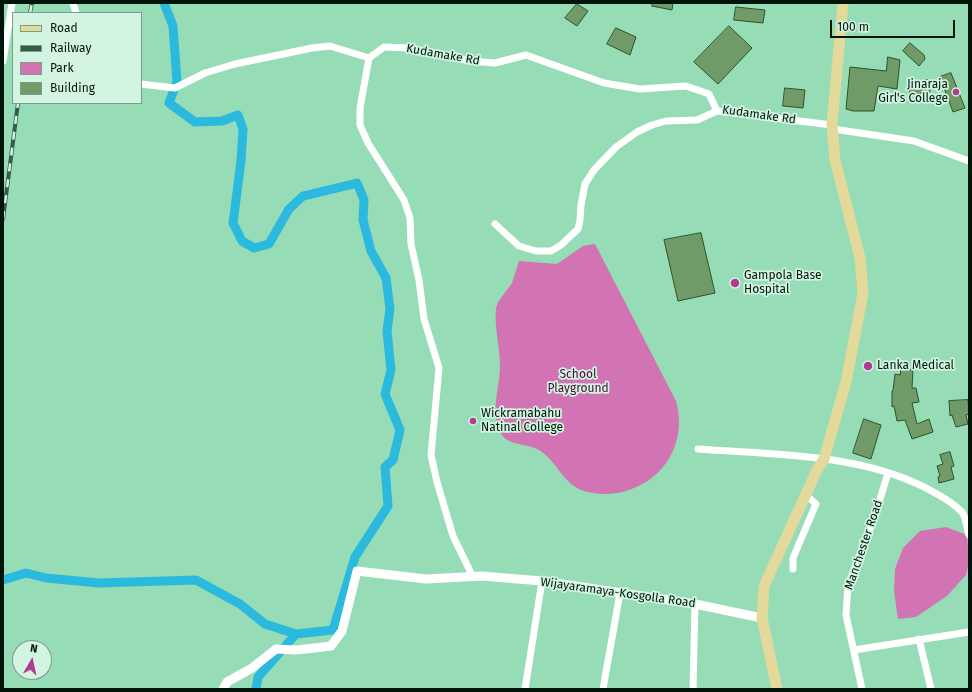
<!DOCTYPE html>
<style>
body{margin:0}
#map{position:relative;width:972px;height:692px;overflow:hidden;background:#96dcb7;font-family:"Fira Sans",sans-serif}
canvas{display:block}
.frame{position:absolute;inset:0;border:4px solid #001509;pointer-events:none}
.legend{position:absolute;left:12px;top:12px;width:130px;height:92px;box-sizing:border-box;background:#d2f4e1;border:1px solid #7e9b8b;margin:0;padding:5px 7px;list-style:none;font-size:12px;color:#001509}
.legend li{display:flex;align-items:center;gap:8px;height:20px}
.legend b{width:20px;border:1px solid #7e9b8b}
.north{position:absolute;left:12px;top:640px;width:40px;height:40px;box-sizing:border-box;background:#d2f4e1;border:1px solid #7e9b8b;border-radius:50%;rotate:9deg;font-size:11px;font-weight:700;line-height:16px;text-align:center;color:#001509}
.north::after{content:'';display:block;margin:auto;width:14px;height:18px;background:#b23b91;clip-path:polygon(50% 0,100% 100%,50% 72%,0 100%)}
.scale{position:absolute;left:830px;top:20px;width:125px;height:18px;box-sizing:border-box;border:2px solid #001509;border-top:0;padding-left:5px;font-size:12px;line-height:14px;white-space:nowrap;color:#001509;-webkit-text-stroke:3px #d2f4e1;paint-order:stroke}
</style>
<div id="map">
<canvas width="972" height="692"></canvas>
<div class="frame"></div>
<ul class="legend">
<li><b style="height:5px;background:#e3d99b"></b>Road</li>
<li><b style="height:5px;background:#355c47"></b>Railway</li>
<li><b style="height:11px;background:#d273b3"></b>Park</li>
<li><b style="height:11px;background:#709b69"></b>Building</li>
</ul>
<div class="north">N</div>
<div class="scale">100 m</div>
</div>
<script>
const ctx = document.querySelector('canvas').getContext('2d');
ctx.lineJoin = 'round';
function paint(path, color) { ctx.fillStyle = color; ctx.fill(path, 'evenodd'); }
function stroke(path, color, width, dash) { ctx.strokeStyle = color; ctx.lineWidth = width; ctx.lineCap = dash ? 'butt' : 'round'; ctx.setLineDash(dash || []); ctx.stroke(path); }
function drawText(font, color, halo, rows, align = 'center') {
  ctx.font = font + ' "Fira Sans",sans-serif'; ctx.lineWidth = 3.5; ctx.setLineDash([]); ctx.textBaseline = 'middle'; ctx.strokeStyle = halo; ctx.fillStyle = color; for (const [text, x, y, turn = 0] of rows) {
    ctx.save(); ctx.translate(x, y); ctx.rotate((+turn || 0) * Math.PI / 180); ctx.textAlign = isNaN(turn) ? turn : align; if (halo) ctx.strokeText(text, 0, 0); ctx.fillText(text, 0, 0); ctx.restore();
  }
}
paint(new Path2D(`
 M595,244L676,401C688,445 662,485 617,493C605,495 593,494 581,490C562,482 555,458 537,449C525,443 507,446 500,432C490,411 500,387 500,366C500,347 494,327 496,308L498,302L512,283L519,261L557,264L583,246Z
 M946,527L967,535L969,562L966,575L947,596L916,617L898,619L894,591L895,569L903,548L920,531Z`), '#d273b3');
stroke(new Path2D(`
 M164,3L173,26L177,82L169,103L195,122L222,121L238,115L243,129L241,161L233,223L242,241L254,248L269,244L289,209L303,196L357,183L364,200L363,220L371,251L386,278L390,309L387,331L391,370L385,394L400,430L393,460L385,467L388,506L355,557L333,630L296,634L258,677L256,689
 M3,580L26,573L46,578L99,583L196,580L240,604L265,624L296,634`), '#2bb9de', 9);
const building = new Path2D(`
 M653,3H673L672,10L652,6Z
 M577,4L588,11L577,26L565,18Z
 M736,7L765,10L763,23L734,20Z
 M729,26L752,48L718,84L694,62Z
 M616,28L636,37L630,55L607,44Z
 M910,43L924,55L925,59L919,66L903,51Z
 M888,57L900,60L897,89L878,86L874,111H853L846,109L850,67L886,71Z
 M951,73L965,108L953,112L940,77Z
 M928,80L930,92L910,95L908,83Z
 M785,88L805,90L803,108L783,106Z
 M701,233L715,293L678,301L664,240Z
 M901,369L913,370L912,388H916L919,402L912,403L917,424L929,419L933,432L912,439L905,420L897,421L894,406L892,407V391L893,390L895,374L900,375Z
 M968,400L969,414L966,415L968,424L956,427L952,415L950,416L949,401Z
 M864,419L881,425L871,459L853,453Z
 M950,452L954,466L951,467L954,479L939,483L938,477L940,476L937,466L943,464L940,455Z`);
paint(building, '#709b69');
stroke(building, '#2c5425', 1);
stroke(new Path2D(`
 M73,3L76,13
 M369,58L360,108V125L368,143L404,200L410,218L411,244L419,280L424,319L439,368L431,455L437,482L453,536L473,577
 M3,61L12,3
 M141,84L175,88L205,73L235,64L312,48L330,46L369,58L384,47L410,48L469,61L495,63L526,55L604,83L640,89L686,86L709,94L717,111
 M717,111L832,125
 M833,129L914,141L969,161
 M495,224L519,246L536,251H551L561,245L578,229L580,220L581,205L585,184L594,170L616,147L637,132L652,125L666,121L697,120L717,111
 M698,449C776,455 868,453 937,494C946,499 955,505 962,512C966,517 967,529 969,535
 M793,569V558L816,504L806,495
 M919,639L931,689
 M854,650L969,632
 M525,689L542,581
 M603,689L620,593
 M693,689L695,604
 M862,689L846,615L848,585L874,519L888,473`), '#fff', 7);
stroke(new Path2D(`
 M223,689L227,682L252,668L276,649L297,650L331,646L342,631L357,571L426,579L482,576L542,581L695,604L762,618`), '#fff', 9);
stroke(new Path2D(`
 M777,689L762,618L764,586L817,470L824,459L846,382L863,293L860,258L835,160L832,125L843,3`), '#e3d99b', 11);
const rail = new Path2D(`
 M30,13L32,3
 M3,219L18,103`);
stroke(rail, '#355c47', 4);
stroke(rail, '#d2f4e1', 2.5, [8]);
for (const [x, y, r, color] of [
 [956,92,4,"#b23b91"],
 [735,283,5,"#b23b91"],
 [868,366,5,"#b23b91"],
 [473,421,4,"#b23b91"]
]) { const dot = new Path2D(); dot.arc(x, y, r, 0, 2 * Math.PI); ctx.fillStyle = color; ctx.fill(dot); stroke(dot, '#d2f4e1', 1.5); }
drawText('12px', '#001509', '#d2f4e1', [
 ["Kudamake Rd",443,55,10],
 ["Kudamake Rd",759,115,8],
 ["Manchester Road",864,545,-71],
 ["Wijayaramaya-Kosgolla Road",618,593,8]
]);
drawText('12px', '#001509', '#d2f4e1', [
 ["Jinaraja",948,85,"right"],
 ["Girl's College",948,99,"right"],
 ["Gampola Base",744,276],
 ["Hospital",744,290],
 ["Lanka Medical",877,366],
 ["Wickramabahu",481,414],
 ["Natinal College",481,428]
], 'left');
drawText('12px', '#4c093b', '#d2f4e1', [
 ["School",578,375],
 ["Playground",578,389]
]);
</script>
